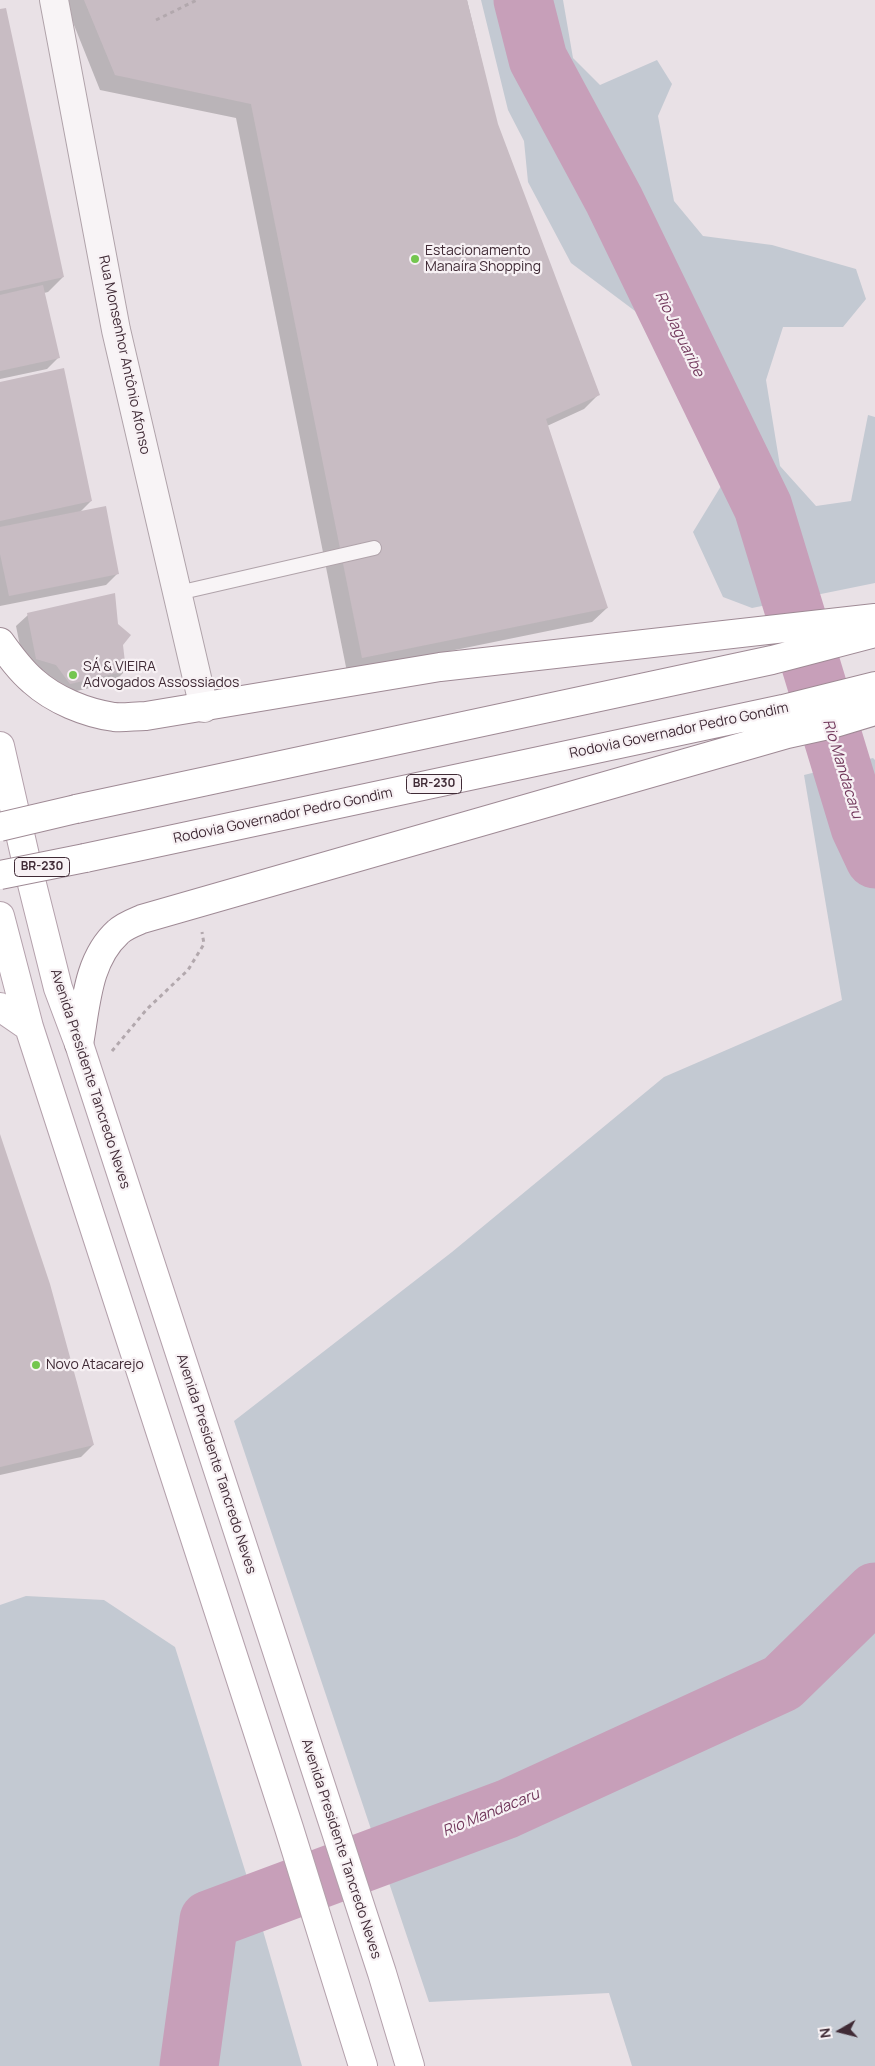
<!DOCTYPE html>
<meta charset="utf-8">
<style>
body{margin:0}
#map{position:relative;width:875px;height:2066px;overflow:hidden;background:#e9e1e6;font-family:Manrope,sans-serif}
canvas{display:block}
.north{position:absolute;left:815px;top:2006px;width:50px;height:50px;-webkit-text-stroke:4px #f7f1f4;paint-order:stroke;rotate:262deg;font-size:14px;font-weight:700;line-height:20px;text-align:center;color:#402b36}
.north::after{content:'';display:block;margin:auto;width:18px;height:22px;background:#402b36;clip-path:polygon(50% 0,100% 100%,50% 72%,0 100%)}
</style>
<div id="map">
<canvas width="875" height="2066"></canvas>
<div class="north">N</div>
</div>
<script>
const ctx = document.querySelector('canvas').getContext('2d');
ctx.lineJoin = 'round';
function paint(path, color) { ctx.fillStyle = color; ctx.fill(path, 'evenodd'); }
function stroke(path, color, width, dash) { ctx.strokeStyle = color; ctx.lineWidth = width; ctx.lineCap = dash ? 'butt' : 'round'; ctx.setLineDash(dash || []); ctx.stroke(path); }
function drawText(font, color, halo, rows, align = 'center') {
  ctx.font = font + ' Manrope,sans-serif'; ctx.lineWidth = 4.5; ctx.setLineDash([]); ctx.textBaseline = 'middle'; ctx.strokeStyle = halo; ctx.fillStyle = color; for (const [text, x, y, turn = 0] of rows) {
    ctx.save(); ctx.translate(x, y); ctx.rotate((+turn || 0) * Math.PI / 180); ctx.textAlign = isNaN(turn) ? turn : align; if (halo) ctx.strokeText(text, 0, 0); ctx.fillText(text, 0, 0); ctx.restore();
  }
}
paint(new Path2D(`
 M481,0H563L573,58L600,85L657,60L672,84L658,116L674,201L703,236L772,245L856,269L866,299L843,327H783L766,380L780,466L816,506L851,501L868,415L875,417V583L752,608L723,597L693,532L732,468L663,332L571,263L528,182L524,141L508,110Z
 M873,758L875,760V2066H632L609,1993L429,2002L234,1421L452,1252L664,1077L842,1000L804,775Z
 M26,1596L104,1600L175,1647L253,1896L302,2066H0V1605Z`), '#c3c9d2');
paint(new Path2D(`
 M64,0H467L497,124L599,394L584,409L547,426L607,608L592,622L347,672L236,118L100,90Z
 M0,11L63,277L48,292L44,293L58,358L47,369L0,379Z
 M0,383L91,501L79,513L118,573L106,585L0,606Z
 M28,615L117,625L125,671L113,683L58,695L25,671L16,626Z
 M0,1137L93,1445L81,1457L0,1475Z`), '#0003');
stroke(new Path2D(`
 M855,1612L875,1618`), '#c79fb9', 10);
stroke(new Path2D(`
 M523,0L538,59L614,200L763,507L860,827L875,859
 M189,2066L209,1920L507,1809L782,1683L875,1592`), '#c79fb9', 59);
paint(new Path2D(`
 M84,0H467L498,124L600,395L546,419L608,608L362,658L251,104L115,75Z
 M6,8L64,277L0,291V9Z
 M43,285L60,358L0,371V295Z
 M64,368L92,501L0,521V382Z
 M106,506L119,574L9,596L0,554V527Z
 M115,593L118,624L131,635L123,645L126,671L70,684L56,665L36,659L27,613Z
 M0,1134L50,1284L94,1445L0,1467Z`), '#c8bcc3');
const service = new Path2D(`
 M178,593L374,548`);
const tertiary = new Path2D(`
 M54,0L116,330L204,708`);
const primary = new Path2D(`
 M0,746L26,860L58,988L79,1044L382,1973L410,2066
 M0,916L29,1027L289,1828L363,2066
 M0,1007L29,1027`);
const trunk = new Path2D(`
 M0,642C10,656 20,670 33,681C54,700 86,713 114,717C124,718 135,716 146,716L440,667L875,618
 M76,809L772,660L875,633
 M85,858L783,709L875,686
 M79,1044C86,1006 87,960 118,932C124,926 135,922 142,919L787,734L828,725L875,711`);
stroke(service, '#b0a3aa', 16);
stroke(tertiary, '#b0a3aa', 30);
stroke(primary, '#b4a1ac', 30);
stroke(trunk, '#9f8a95', 30);
stroke(new Path2D(`
 M156,20L197,0
 M112,1051L147,1009L188,970L204,944L202,932`), '#b2a8ad', 3, [4, 4]);
stroke(service, '#f8f4f6', 14);
stroke(tertiary, '#f8f4f6', 28);
stroke(primary, '#fff', 28);
stroke(trunk, '#fff', 28);
const trunkBridge = new Path2D(`
 M0,827L76,809
 M0,875L85,858`);
stroke(trunkBridge, '#9f8a95', 30, []);
stroke(trunkBridge, '#fff', 28);
for (const [x, y, r, color] of [
 [415,259,5,"#74c64f"],
 [73,675,5,"#74c64f"],
 [36,1365,5,"#74c64f"]
]) { const dot = new Path2D(); dot.arc(x, y, r, 0, 2 * Math.PI); ctx.fillStyle = color; ctx.fill(dot); stroke(dot, '#f7f1f4', 2); }
for (const [x, y, w] of [
 [434,784,55],
 [42,867,55]
]) { const box = new Path2D(); box.roundRect(x - w / 2, y - 9.5, w, 19, 4); ctx.fillStyle = '#f7f1f4'; ctx.fill(box); stroke(box, '#402b36', 1); }
drawText('bold 12px', '#402b36', null, [
 ["BR-230",434,784],
 ["BR-230",42,867]
]);
drawText('14px', '#402b36', '#f7f1f4', [
 ["Estacionamento",425,251],
 ["Manaíra Shopping",425,267],
 ["SÁ & VIEIRA",83,667],
 ["Advogados Assossiados",83,683],
 ["Novo Atacarejo",46,1365]
], 'left');
drawText('14px', '#402b36', '#f7f1f4', [
 ["Rua Monsenhor Antônio Afonso",124,355,78],
 ["Rodovia Governador Pedro Gondim",679,731,-12],
 ["Rodovia Governador Pedro Gondim",283,816,-12],
 ["Avenida Presidente Tancredo Neves",90,1079,72],
 ["Avenida Presidente Tancredo Neves",216,1464,72],
 ["Avenida Presidente Tancredo Neves",341,1849,72]
]);
drawText('italic 15px', '#71375b', '#f7f1f4', [
 ["Rio Jaguaribe",679,334,64],
 ["Rio Mandacaru",842,769,73],
 ["Rio Mandacaru",491,1813,-22]
]);
</script>
